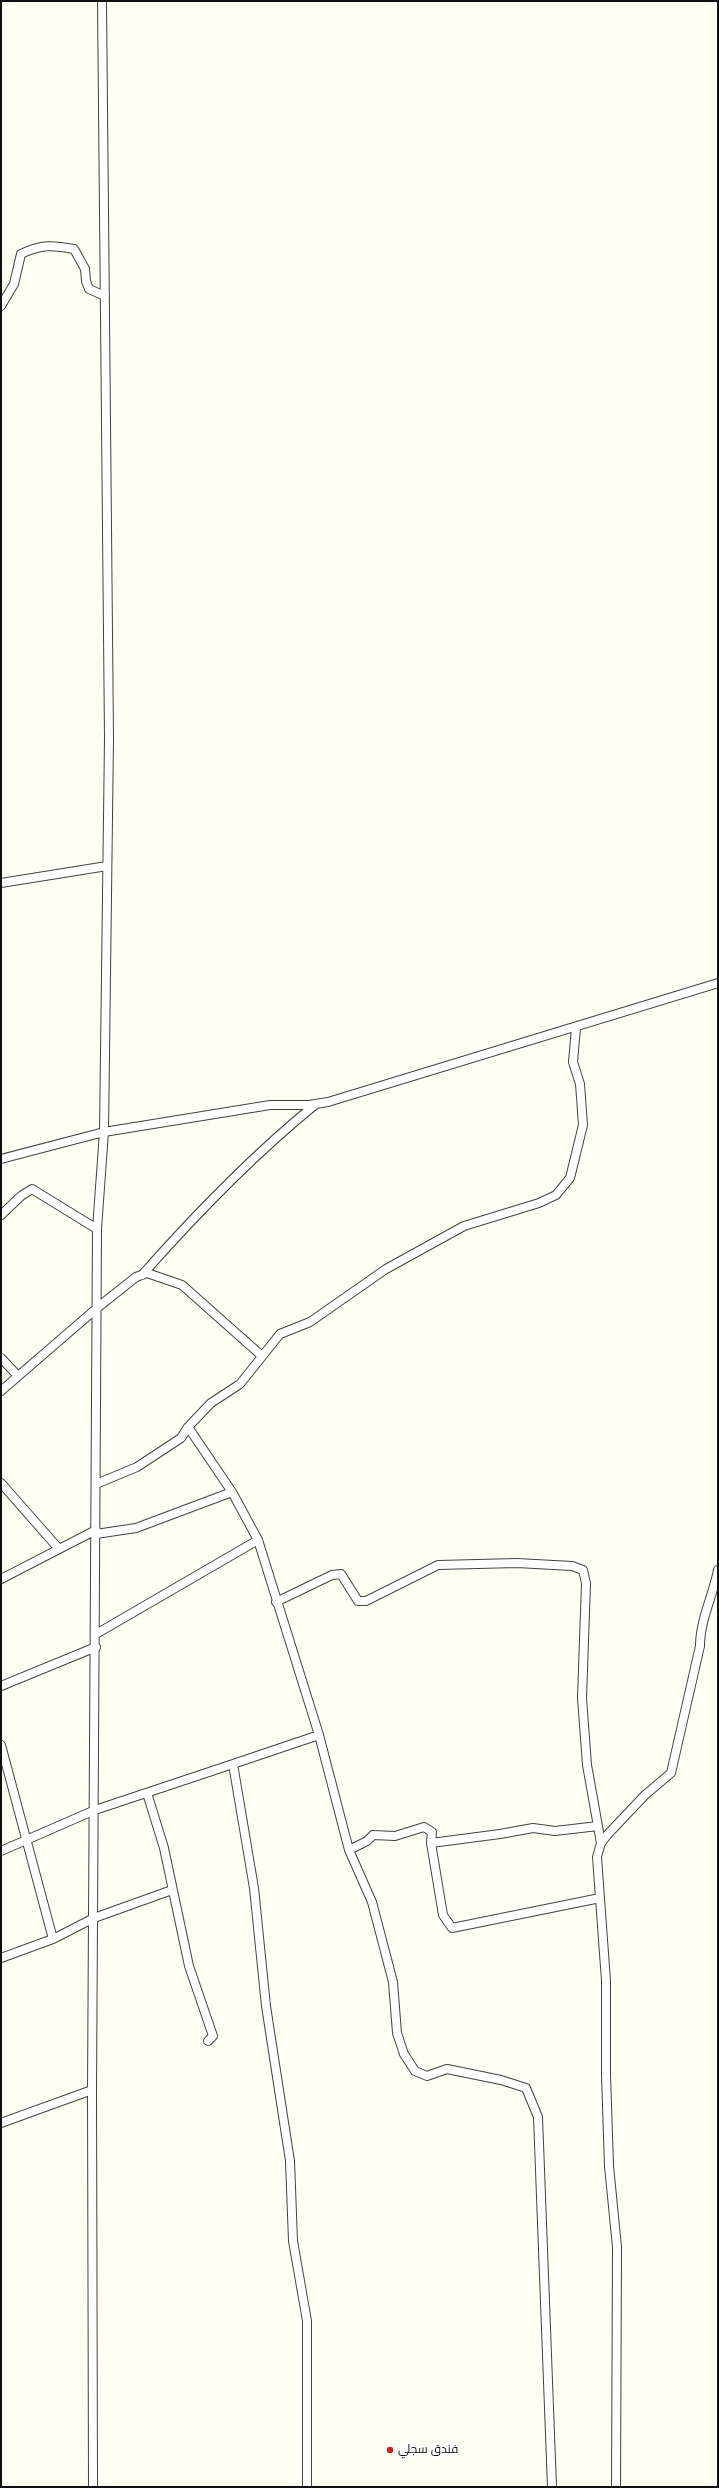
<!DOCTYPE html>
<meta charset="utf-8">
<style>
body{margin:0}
#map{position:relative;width:719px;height:2488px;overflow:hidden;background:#fffef2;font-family:Merriweather,serif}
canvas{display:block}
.frame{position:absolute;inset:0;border:2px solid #0f0f0f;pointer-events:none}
</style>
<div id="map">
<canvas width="719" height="2488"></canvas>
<div class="frame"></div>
</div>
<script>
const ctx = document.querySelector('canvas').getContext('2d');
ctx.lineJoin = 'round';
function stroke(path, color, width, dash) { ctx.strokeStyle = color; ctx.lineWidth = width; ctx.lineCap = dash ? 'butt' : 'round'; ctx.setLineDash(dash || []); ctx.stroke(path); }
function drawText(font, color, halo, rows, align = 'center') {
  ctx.font = font + ' Merriweather,Cairo,serif'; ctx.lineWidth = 4; ctx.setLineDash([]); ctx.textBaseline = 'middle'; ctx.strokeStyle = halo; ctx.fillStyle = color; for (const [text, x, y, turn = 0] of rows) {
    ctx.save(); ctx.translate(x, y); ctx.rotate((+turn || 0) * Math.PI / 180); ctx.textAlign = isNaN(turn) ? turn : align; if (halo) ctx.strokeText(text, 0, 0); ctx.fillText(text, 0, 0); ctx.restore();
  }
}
const street = new Path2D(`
 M1,306L14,284L21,254C41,244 53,245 74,249L85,269L86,281L89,289L105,296
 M1,883L107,866
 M1,1159L104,1132L270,1105H309L328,1102L718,983
 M1,1215L21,1196L32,1189L97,1229
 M142,1275C196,1214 253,1155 316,1104
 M1,1358L18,1376
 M1,1391L97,1308L136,1277L147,1273L182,1285L262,1356
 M188,1427L232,1492L258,1540L319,1735L349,1850L372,1902L393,1982L397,2033L404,2054L415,2071L427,2076L447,2069L501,2080L526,2088L538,2117L552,2487
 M1,1483L59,1549
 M96,1484L137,1467L181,1438L188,1427L211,1403L240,1384L280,1334L310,1322L386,1269L464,1226L539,1203L556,1195L570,1178L583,1125L580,1084L573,1062L576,1028
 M96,1534L136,1528L232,1492
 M1,1579L96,1530
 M276,1602L332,1575L341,1574L358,1601H366L438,1565L517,1563L572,1566L583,1570L586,1583L582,1698L587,1765L601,1843
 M96,1634L258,1540
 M1,1686L96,1647
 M1,1745L53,1939
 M233,1764L319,1735
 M147,1793L164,1848L189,1966L213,2036L208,2041
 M431,1843L500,1834L533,1828L555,1831L598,1826
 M349,1850L367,1841L373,1835L395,1836L424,1827L432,1832L431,1843L443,1915L452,1928L600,1898
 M1,1851L95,1810L233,1764L254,1888L266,2006L290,2161L293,2241L307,2321V2487
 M1,1958L53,1939L94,1918L172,1890
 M1,2123L92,2090
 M93,2487L92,2090L97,1229L104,1132L109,738L102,1
 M616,2487L617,2247L609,2166L606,2074V1981L597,1857L601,1843L608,1834L645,1795L671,1773L700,1646C700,1620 713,1596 718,1570`);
stroke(street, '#424242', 10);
stroke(street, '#fff', 8);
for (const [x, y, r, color] of [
 [390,2450,4,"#c8271f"]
]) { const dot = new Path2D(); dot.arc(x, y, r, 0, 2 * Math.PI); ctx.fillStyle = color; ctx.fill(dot); stroke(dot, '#fff', 1.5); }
drawText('12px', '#0f0f0f', '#fff', [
 ["فندق سجلي",398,2450]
], 'left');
</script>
